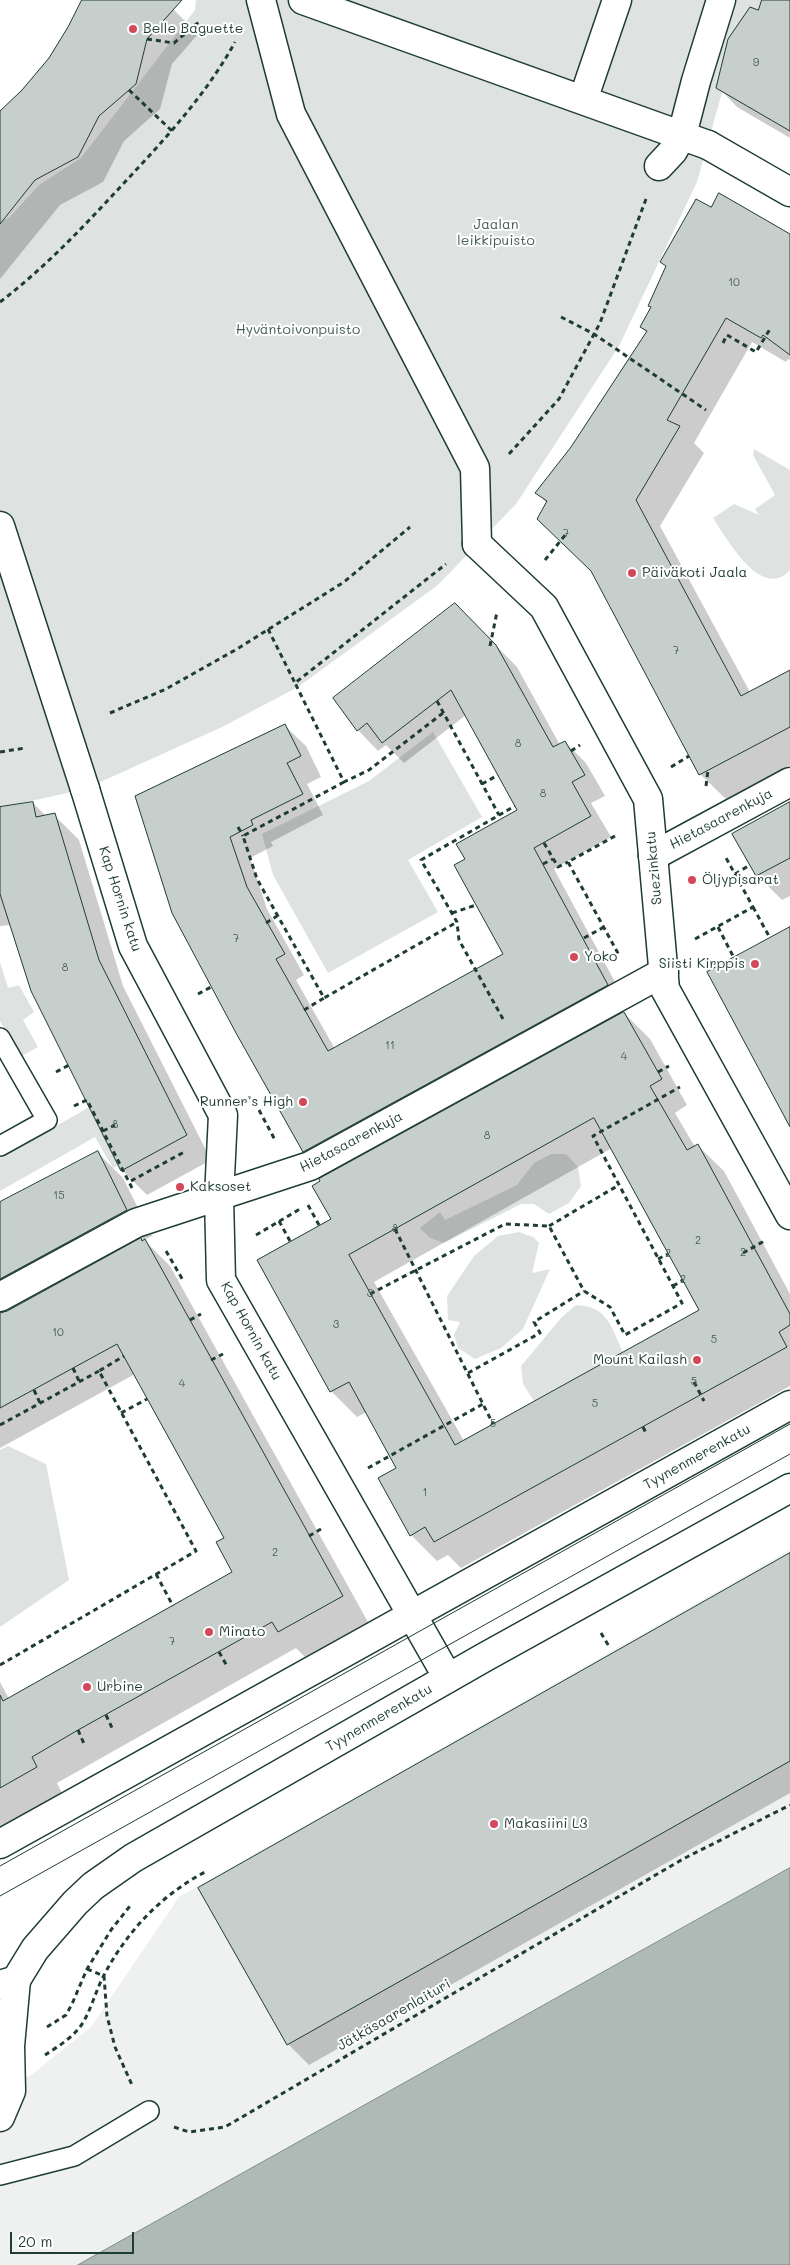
<!DOCTYPE html>
<meta charset="utf-8">
<style>
body{margin:0}
#map{position:relative;width:790px;height:2265px;overflow:hidden;background:#fff;font-family:Mali,sans-serif}
canvas{display:block}
.scale{position:absolute;left:10px;top:2232px;width:124px;height:22px;box-sizing:border-box;border:2px solid #1f3d34;border-top:0;padding-left:6px;font-size:15px;line-height:18px;white-space:nowrap;color:#1f3d34;-webkit-text-stroke:4px #fff;paint-order:stroke}
</style>
<div id="map">
<canvas width="790" height="2265"></canvas>
<div class="scale">20 m</div>
</div>
<script>
const ctx = document.querySelector('canvas').getContext('2d');
ctx.lineJoin = 'round';
function paint(path, color) { ctx.fillStyle = color; ctx.fill(path, 'evenodd'); }
function stroke(path, color, width, dash) { ctx.strokeStyle = color; ctx.lineWidth = width; ctx.lineCap = dash ? 'butt' : 'round'; ctx.setLineDash(dash || []); ctx.stroke(path); }
function drawText(font, color, halo, rows, align = 'center') {
  ctx.font = font + ' Mali,sans-serif'; ctx.lineWidth = 4; ctx.setLineDash([]); ctx.textBaseline = 'middle'; ctx.strokeStyle = halo; ctx.fillStyle = color; for (const [text, x, y, turn = 0] of rows) {
    ctx.save(); ctx.translate(x, y); ctx.rotate((+turn || 0) * Math.PI / 180); ctx.textAlign = isNaN(turn) ? turn : align; if (halo) ctx.strokeText(text, 0, 0); ctx.fillText(text, 0, 0); ctx.restore();
  }
}
paint(new Path2D(`
 M790,1550V1868L78,2265H0V2088L31,2075L91,2027L179,1897Z`), '#eef1f0');
paint(new Path2D(`
 M196,0H762L721,96L697,182L619,346L516,504L438,585L298,687L222,727L85,789L0,808V221L9,218L39,185L81,158L195,10Z
 M754,449L790,470V570C761,602 726,537 713,518L734,504L759,515L755,509L775,495L753,455Z
 M433,732L482,817L408,860L438,912L328,973L273,875L262,834L369,781Z
 M0,962L8,988L19,985L34,1012L23,1020L38,1047L20,1057L0,1021Z
 M93,1105L125,1161L113,1168L95,1137L0,1191V1158Z
 M551,1154H566L578,1167L581,1186L569,1203L549,1214L534,1204H521L444,1243L430,1238L420,1228L440,1212L445,1220L517,1185L534,1163Z
 M519,1232L533,1237L539,1243L532,1273L550,1269L523,1329L501,1348L475,1359L458,1348L454,1335L460,1322L448,1320L447,1296L474,1256L498,1236Z
 M576,1305C608,1306 611,1327 623,1352L534,1401L523,1384L521,1366L562,1317Z
 M8,1446L46,1464L69,1580L0,1627V1450Z`), '#dee3e2');
const water = new Path2D(`
 M790,1868V2265H78Z`);
paint(water, '#afbab7');
stroke(water, '#758883', 1);
paint(new Path2D(`
 M84,0H164L198,34L172,64L160,109L124,141L103,182L60,205L0,279V114L22,129Z
 M772,0H790V138L737,107L718,87L771,17Z
 M711,209L790,236V360L788,359L786,362L752,342L694,443L704,453L660,526L750,692L790,671V765L726,799L700,774L593,572L547,503L537,493L572,448L647,333L641,327L652,308L667,267L661,261Z
 M455,604L517,667L560,745L565,742L586,763L605,796L591,803L611,837L554,869L628,1006L326,1172L305,1151L173,912L285,726L306,746L321,777L307,784L323,815L271,842L273,846L250,858L267,909L304,975L296,980L335,1049L504,955L467,860L519,810L466,715L404,763L386,745L378,751L358,730Z
 M33,803L46,816L54,815L79,840L123,986L211,1160L147,1195L122,1170L11,925L0,926V809Z
 M790,804V896L782,900L757,875Z
 M624,1013L650,1039L687,1105L675,1113L695,1147L698,1146L724,1171L790,1294V1386L461,1568L448,1555L437,1561L411,1535L398,1468L367,1412L357,1417L331,1391L258,1261L333,1219ZM612,1148L700,1310L464,1441L374,1282Z
 M97,1152L123,1178L152,1236L144,1240L170,1266L368,1622L305,1657L296,1648L57,1783L62,1793L5,1826H0V1682L9,1699L234,1572L225,1538L135,1374L0,1448V1203Z
 M790,1555V1793L309,2065L288,2044Z`), '#0003');
const building = new Path2D(`
 M82,0H182L147,39L136,84L99,116L78,157L35,180L0,224V111L22,90L49,58L68,27Z
 M762,0H790V131L716,88L728,39L750,7L758,10Z
 M719,193L790,234V355L763,335L761,338L726,318L667,420L680,426L636,500L741,696L790,670V727L699,775L591,571L537,519L547,501L535,493L571,447L647,331L640,327L651,307L648,306L666,266L660,262L696,199L711,207Z
 M455,603L496,645L553,747L565,741L585,775L572,782L591,816L534,848L608,985L303,1152L236,1033L172,913L135,796L285,724L301,756L287,763L303,794L251,820L253,825L230,837L247,887L285,954L276,959L328,1051L503,954L454,865L465,859L456,844L517,810L451,690L382,743L367,723L357,731L333,698Z
 M33,802L36,817L55,813L99,960L187,1135L121,1171L31,991L0,894V807Z
 M790,802V858L756,876L732,834Z
 M790,927V1127L707,972Z
 M624,1012L662,1079L650,1086L687,1150L698,1144L790,1314V1325L779,1332L787,1347L434,1542L425,1527L410,1536L378,1478L396,1468L349,1382L330,1392L257,1260L331,1219L312,1186L320,1181L319,1179ZM594,1118L699,1310L455,1445L349,1255Z
 M98,1151L127,1210L0,1279V1202Z
 M141,1238L142,1241L145,1239L343,1596L278,1632L272,1622L78,1730L32,1757L37,1767L0,1788V1695L3,1701L232,1572L216,1542L224,1538L117,1344L0,1408V1313L7,1311Z
 M790,1553V1761L287,2045L198,1888Z`);
paint(building, '#c7cfcc');
stroke(building, '#1f3d34', 1);
const service = new Path2D(`
 M0,1038L47,1120L0,1146
 M0,2175L74,2156L149,2111`);
const pedestrian = new Path2D(`
 M261,0L291,114L475,468L477,544
 M303,0L708,145
 M583,100L617,0
 M659,166L673,151L682,135L696,81L721,0
 M0,526L85,789
 M653,856L790,782
 M0,1297L136,1223L310,1166L664,972`);
const minor = new Path2D(`
 M708,145L790,192
 M477,544L544,607L648,799L665,989L790,1215
 M85,789L133,946L223,1115L219,1197L221,1280L448,1678
 M0,2117L11,2091L10,2046L16,1980`);
const secondary = new Path2D(`
 M0,1844L790,1405
 M0,1985L16,1980L35,1949L75,1903L93,1886L133,1858L485,1657L790,1488`);
stroke(service, '#1f3d34', 22);
stroke(pedestrian, '#1f3d34', 31);
stroke(minor, '#1f3d34', 31);
stroke(secondary, '#1f3d34', 31);
stroke(new Path2D(`
 M147,39L174,43L200,21
 M129,90L172,131
 M0,302C46,267 85,225 124,183C165,139 206,95 235,42
 M561,317L594,334L706,410
 M723,343L727,335L756,352L770,329
 M509,454L559,399L600,323L646,199
 M545,560L566,534
 M268,629L295,683
 M490,646L497,612
 M437,701L499,815
 M110,713L166,689L237,649L344,582L410,527
 M443,713L369,770L344,782L295,683L446,564
 M571,751L580,745
 M0,752L25,748
 M671,767L689,756
 M344,782L243,836L257,879L324,998L457,922
 M482,784L498,775
 M706,786L708,770
 M238,827L243,836
 M615,836L568,862L620,957
 M544,843L558,867L568,862
 M543,864L553,859
 M735,874L750,865
 M753,907L770,938
 M452,913L476,905
 M266,923L277,916
 M718,927L734,958
 M584,938L604,927
 M695,939L753,907L725,856
 M198,994L211,987
 M304,1010L324,998
 M503,1019L459,940L457,922L421,860L515,806
 M56,1072L69,1065
 M658,1072L669,1066
 M74,1106L87,1100L129,1182
 M259,1110L275,1140
 M103,1131L115,1125
 M132,1188L129,1182L186,1151
 M308,1205L319,1225
 M279,1221L290,1241
 M549,1226L619,1185
 M395,1229L493,1424
 M256,1235L300,1209
 M166,1251L184,1282
 M743,1253L766,1240
 M658,1259L668,1254
 M673,1286L683,1280
 M370,1294L505,1224L549,1226L584,1291L610,1307L625,1335L682,1303L593,1136L680,1087
 M190,1320L201,1314
 M211,1360L223,1354
 M73,1368L79,1381
 M468,1373L540,1333L534,1322L584,1291
 M694,1382L704,1401
 M34,1390L40,1403
 M121,1413L147,1399
 M0,1425L99,1371
 M643,1427L646,1433
 M368,1468L483,1404
 M309,1536L321,1529
 M156,1574L173,1606
 M601,1633L610,1648
 M219,1652L227,1666
 M0,1665L196,1551L99,1371L124,1356
 M106,1715L113,1730
 M78,1730L85,1746
 M87,1969L104,1976L107,2016L115,2047L132,2085
 M47,2027L66,2015L72,2004L87,1969L111,1930L130,1906
 M45,2055C59,2046 77,2035 85,2019C92,2006 96,1991 103,1977C126,1932 162,1894 207,1871
 M174,2127L189,2132L225,2127L683,1859L790,1805`), '#1f3d34', 3, [5, 4]);
stroke(service, '#fff', 19);
stroke(pedestrian, '#fff', 28);
stroke(minor, '#fff', 28);
stroke(secondary, '#fff', 28);
stroke(new Path2D(`
 M0,1866L790,1424
 M0,1896L790,1454`), '#1f3d34', 1);
for (const [x, y, r, color] of [
 [133,29,5,"#d1495b"],
 [632,573,5,"#d1495b"],
 [692,880,5,"#d1495b"],
 [574,957,5,"#d1495b"],
 [755,964,5,"#d1495b"],
 [303,1102,5,"#d1495b"],
 [180,1187,5,"#d1495b"],
 [697,1360,5,"#d1495b"],
 [209,1632,5,"#d1495b"],
 [87,1687,5,"#d1495b"],
 [494,1824,5,"#d1495b"]
]) { const dot = new Path2D(); dot.arc(x, y, r, 0, 2 * Math.PI); ctx.fillStyle = color; ctx.fill(dot); stroke(dot, '#fff', 2); }
drawText('11px', '#49625a', null, [
 ["9",756,63],
 ["10",734,283],
 ["7",566,534],
 ["7",676,651],
 ["8",518,744],
 ["8",543,794],
 ["7",236,939],
 ["8",65,968],
 ["11",390,1046],
 ["4",624,1057],
 ["8",115,1125],
 ["8",487,1136],
 ["15",59,1196],
 ["8",395,1229],
 ["2",698,1241],
 ["2",743,1253],
 ["2",668,1254],
 ["2",683,1280],
 ["3",370,1294],
 ["3",336,1325],
 ["10",58,1333],
 ["5",714,1340],
 ["5",694,1382],
 ["4",182,1384],
 ["5",595,1404],
 ["5",493,1424],
 ["1",425,1493],
 ["2",275,1553],
 ["7",172,1642]
]);
drawText('14px', '#1f3d34', '#fff', [
 ["Belle Baguette",143,29],
 ["Päiväkoti Jaala",642,573],
 ["Öljypisarat",702,880],
 ["Yoko",584,957],
 ["Siisti Kirppis",745,964,"right"],
 ["Runner’s High",293,1102,"right"],
 ["Kaksoset",190,1187],
 ["Mount Kailash",687,1360,"right"],
 ["Minato",219,1632],
 ["Urbine",97,1687],
 ["Makasiini L3",504,1824]
], 'left');
drawText('14px', '#455e57', '#fff', [
 ["Jaalan",496,225],
 ["leikkipuisto",496,241],
 ["Hyväntoivonpuisto",298,330]
]);
drawText('14px', '#1f3d34', '#fff', [
 ["Hietasaarenkuja",721,819,-28],
 ["Suezinkatu",654,868,-95],
 ["Kap Hornin katu",120,899,72],
 ["Hietasaarenkuja",351,1142,-28],
 ["Kap Hornin katu",251,1331,61],
 ["Tyynenmerenkatu",697,1457,-29],
 ["Tyynenmerenkatu",379,1718,-30],
 ["Jätkäsaarenlaituri",394,2015,-30]
]);
</script>
